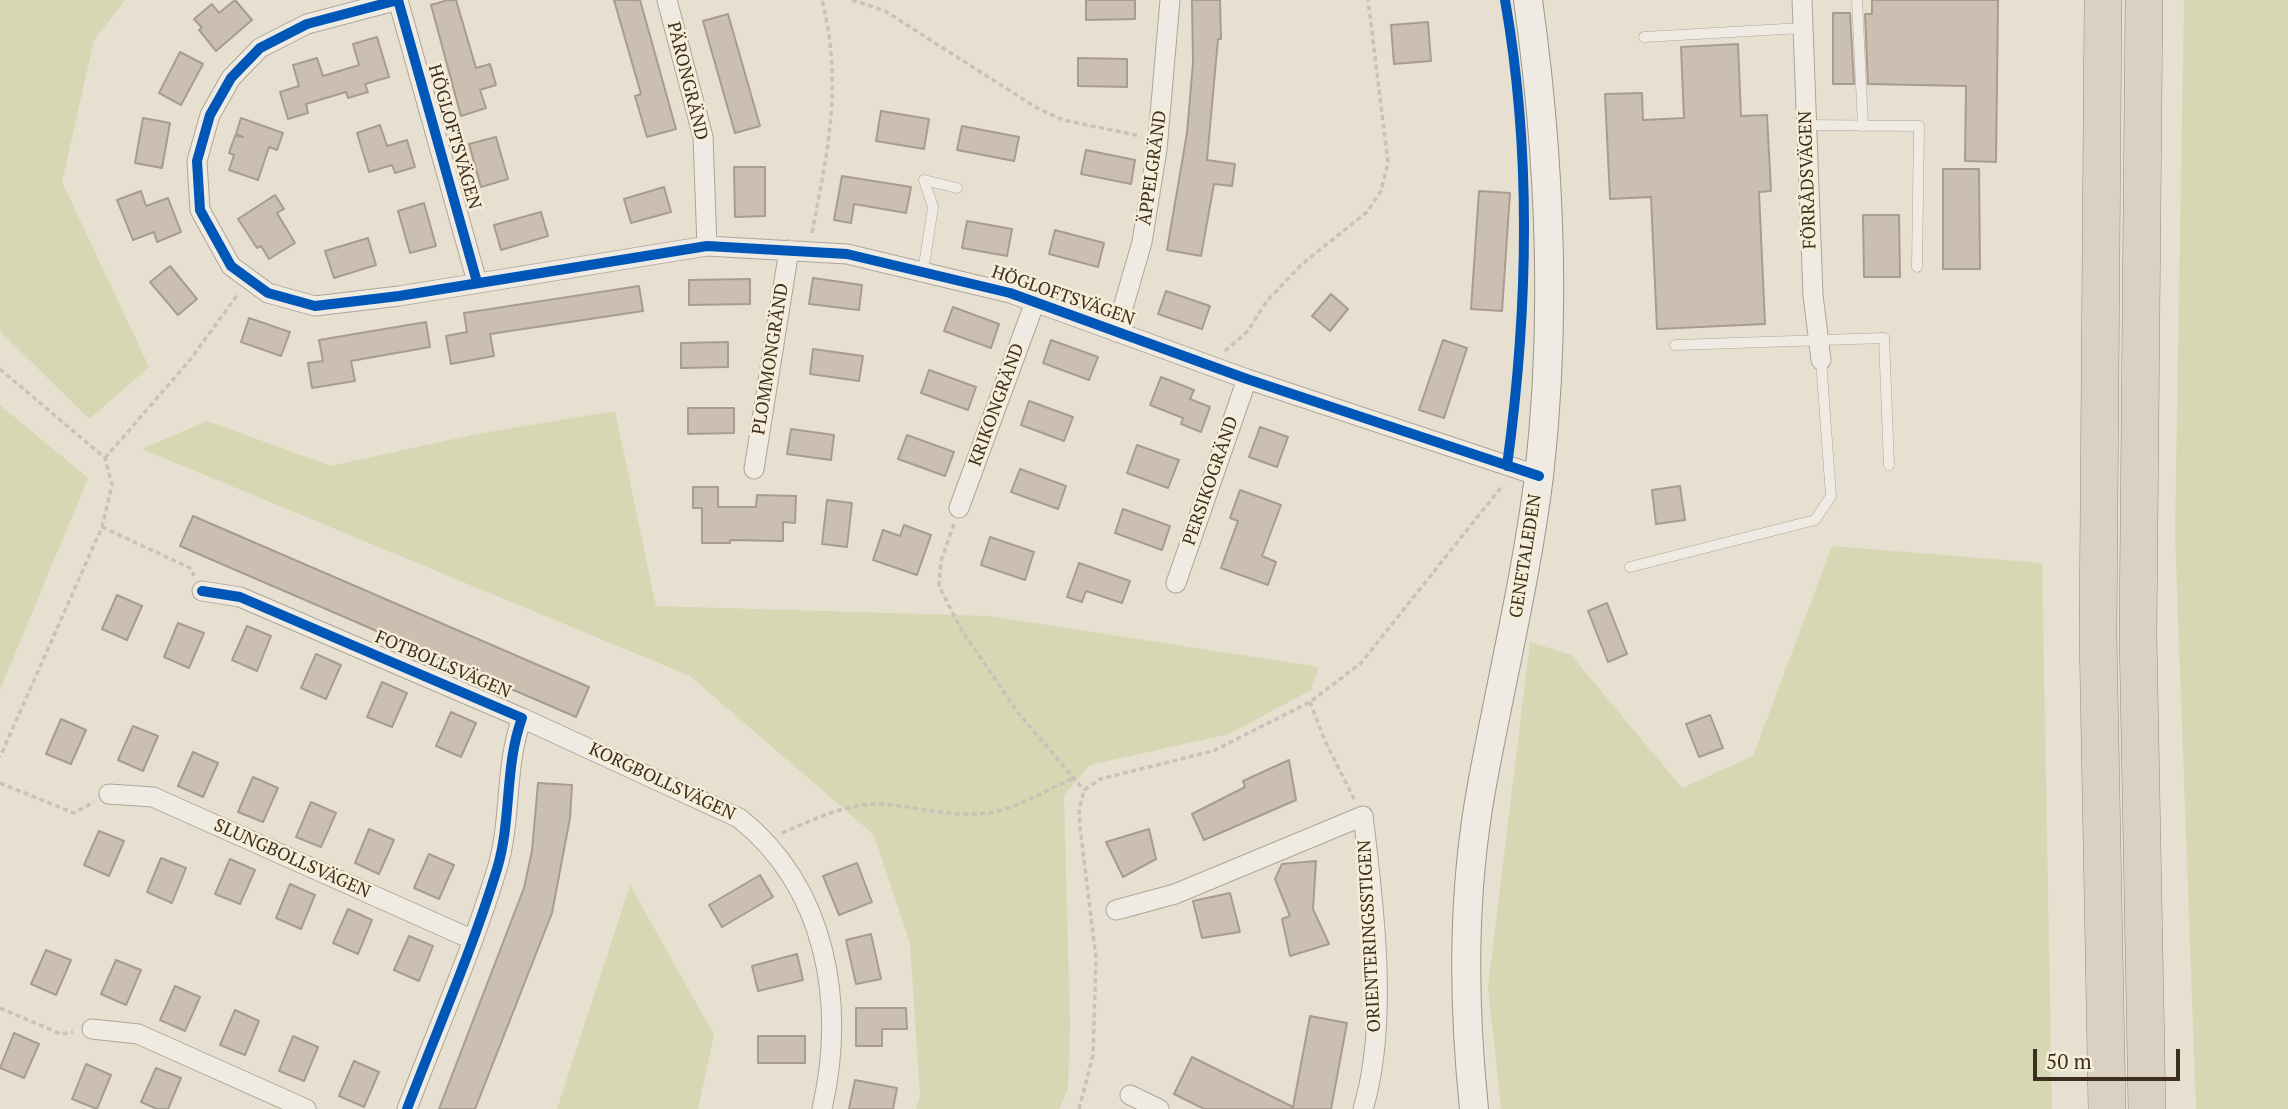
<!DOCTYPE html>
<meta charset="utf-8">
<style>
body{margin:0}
#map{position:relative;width:2288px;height:1109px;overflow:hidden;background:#e7e0d1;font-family:"PT Serif",serif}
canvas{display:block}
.scale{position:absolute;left:2033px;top:1049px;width:147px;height:32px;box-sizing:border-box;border:4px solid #3d2e20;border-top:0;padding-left:9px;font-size:21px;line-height:24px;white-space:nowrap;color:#3d2e20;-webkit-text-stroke:5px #f7eed8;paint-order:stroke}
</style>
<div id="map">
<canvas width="2288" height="1109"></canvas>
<div class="scale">50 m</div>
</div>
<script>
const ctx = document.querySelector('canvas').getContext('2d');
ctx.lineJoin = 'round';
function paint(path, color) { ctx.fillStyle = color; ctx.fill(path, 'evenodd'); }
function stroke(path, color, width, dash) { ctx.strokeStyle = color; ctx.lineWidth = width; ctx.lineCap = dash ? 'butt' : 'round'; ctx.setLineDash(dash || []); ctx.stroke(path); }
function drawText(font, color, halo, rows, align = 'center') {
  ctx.font = font + ' "PT Serif",serif'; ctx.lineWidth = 5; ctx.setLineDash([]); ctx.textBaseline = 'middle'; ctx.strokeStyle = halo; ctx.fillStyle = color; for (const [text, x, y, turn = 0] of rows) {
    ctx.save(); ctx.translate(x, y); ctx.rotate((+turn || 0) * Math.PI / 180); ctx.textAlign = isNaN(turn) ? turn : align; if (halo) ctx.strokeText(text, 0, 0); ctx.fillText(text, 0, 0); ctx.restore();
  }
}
paint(new Path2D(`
 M0,0H125L94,40L62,182L149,367L89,419L0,331Z
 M2184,0H2288V1109H2196L2175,534Z
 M0,405L88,478L0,690Z
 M615,411L656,606L989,616L1319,667L1311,690L1229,734L1090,765L1064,795L1070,1024L1068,1089L1059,1109H916L920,1096L910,943L874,835L690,676L142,449L207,421L331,466L477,434Z
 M1832,546L2042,563L2052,1109H1501L1488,987L1530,642L1571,655L1682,788L1753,756Z
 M630,885L714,1035L698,1109H557Z`), '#d6d7b3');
const building = new Path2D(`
 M235,0L252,20L216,51L199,30L202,28L194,19L212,4L219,13Z
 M448,0H456L476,68L490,64L496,85L480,90L486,108L461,116L431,5Z
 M614,0H640L676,129L647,137L635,96L641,94Z
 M1086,0H1135V19L1086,20Z
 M1192,0H1220L1221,39H1218L1207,160L1235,164L1232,186L1214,184L1201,256L1167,250L1187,133L1193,63Z
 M1872,0H1998L1996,162L1965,161L1966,86L1868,84L1865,14H1872Z
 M1833,13H1850L1854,84H1833Z
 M728,14L760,126L735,133L703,21Z
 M1428,22L1431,61L1394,64L1391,25Z
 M377,37L389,77L365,84L368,92L348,98L346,92L306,104L308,113L288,119L280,92L299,86L293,65L317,58L323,76L359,65L353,44Z
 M1738,44L1741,116L1767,115L1771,191L1759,192L1765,324L1657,329L1651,197L1610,199L1605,94L1642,93L1643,120L1684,118L1681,47Z
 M180,52L203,64L181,105L159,93Z
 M1078,58L1127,59V87L1078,86Z
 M881,111L929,119L924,149L876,141Z
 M143,118L170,123L162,168L135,163Z
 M241,118L283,133L277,150L269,147L258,180L229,170L234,155L229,153L235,136L243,137L236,134Z
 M380,125L387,146L407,140L415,167L395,173L392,165L369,172L357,133Z
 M962,126L1019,137L1014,161L957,150Z
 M496,137L508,179L481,187L469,144Z
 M1086,150L1135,160L1131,184L1081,174Z
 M734,167H765V216L735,217Z
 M1943,169H1979L1980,269H1943Z
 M842,176L911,187L906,213L854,204L851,223L834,220Z
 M664,187L671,212L631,223L624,199Z
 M141,191L146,206L168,198L181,232L157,242L154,232L133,240L117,200Z
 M1479,191L1510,193L1502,311L1471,309Z
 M275,195L284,209L277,213L295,243L269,259L261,246L257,248L238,219Z
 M424,203L436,246L410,253L398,211Z
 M541,212L548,236L501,250L494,225Z
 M1863,215H1899L1900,277H1864Z
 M967,221L1012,229L1007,256L962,248Z
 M1055,230L1104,243L1098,267L1049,254Z
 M368,238L376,265L334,278L325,251Z
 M170,266L197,299L178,315L150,282Z
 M813,278L862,285L859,310L809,304Z
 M750,279V304L689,305V280Z
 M639,286L643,311L490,334L494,356L451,364L446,336L467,332L464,313Z
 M1166,291L1210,306L1202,329L1158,314Z
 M1331,294L1348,309L1330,331L1312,316Z
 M953,307L999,324L991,348L944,331Z
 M249,318L290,332L281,356L241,342Z
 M426,322L430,347L351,361L355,381L312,388L308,363L323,361L319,340Z
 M1051,340L1098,357L1089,380L1043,363Z
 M1443,340L1467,348L1444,418L1419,410Z
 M728,342V367L681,368V343Z
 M813,349L863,356L859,381L810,374Z
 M929,370L976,387L968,410L921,393Z
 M1161,377L1194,390L1190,399L1210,407L1201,432L1181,424L1183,418L1150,405Z
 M1029,401L1073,417L1064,441L1021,425Z
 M688,408H734V433L688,434Z
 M1260,427L1288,437L1277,467L1249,457Z
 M791,429L834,435L831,460L787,454Z
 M907,435L954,452L945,476L898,459Z
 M1137,445L1179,460L1168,488L1127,473Z
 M1020,469L1066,486L1058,509L1011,492Z
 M1680,486L1685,520L1656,524L1652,490Z
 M693,487H718V507H756L757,495L796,496L795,523L783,522V541L730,540V543H702V508H693Z
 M1240,490L1281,505L1262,556L1276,562L1268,585L1221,568L1238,521L1230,518Z
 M827,500L852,503L847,547L822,544Z
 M1123,509L1170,526L1162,550L1115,533Z
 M193,516L589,687L576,717L180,546Z
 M904,525L931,535L917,575L873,560L883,530L900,536Z
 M990,537L1034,552L1025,580L981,565Z
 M1079,563L1130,581L1122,603L1086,591L1082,602L1067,597Z
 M117,595L142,606L127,640L102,629Z
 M1607,603L1627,654L1608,662L1588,611Z
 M178,623L204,633L189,668L164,657Z
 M247,626L271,636L257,671L232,660Z
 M316,654L341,665L326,699L301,688Z
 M382,682L407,693L392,727L367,717Z
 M451,712L476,723L461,757L436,746Z
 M1710,715L1723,748L1699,757L1686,724Z
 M61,719L86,730L71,764L46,754Z
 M133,726L158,736L143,771L118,760Z
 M193,752L218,763L203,797L178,786Z
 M1289,760L1296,800L1204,840L1192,814L1245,787L1243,781Z
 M253,777L278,788L263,822L238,812Z
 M538,783L572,785L570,818L552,913L475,1109H439L524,888L532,851Z
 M311,802L336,813L321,847L296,837Z
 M369,829L394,840L379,874L355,863Z
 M1149,829L1156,859L1123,877L1106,842Z
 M99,831L124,841L109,876L84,865Z
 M429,854L454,865L439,899L414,888Z
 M161,858L186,868L172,903L147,892Z
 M230,859L255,870L240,904L215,894Z
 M1316,861L1313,909L1329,944L1290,956L1282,919L1290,916L1275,879L1282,864Z
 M857,863L872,902L839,915L823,876Z
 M760,875L773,897L722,927L709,905Z
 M290,884L315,895L301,929L276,918Z
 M1230,893L1240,932L1202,938L1193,901Z
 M348,909L372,920L358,954L333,943Z
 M871,934L881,979L856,984L846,940Z
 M409,936L433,946L419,981L394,970Z
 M46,950L71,960L56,995L31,984Z
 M797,954L803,980L758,991L752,966Z
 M116,960L141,970L126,1005L101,994Z
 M175,986L200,997L185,1031L160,1020Z
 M856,1008H906L907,1029H882V1046H856Z
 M235,1010L259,1021L245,1055L220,1045Z
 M1310,1016L1347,1023L1331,1109H1204L1174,1094L1192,1057L1293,1107Z
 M14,1033L39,1044L24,1078L0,1068Z
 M293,1036L318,1047L304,1081L279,1071Z
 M758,1036H805V1063H758Z
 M354,1061L379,1072L364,1107L339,1096Z
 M86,1064L111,1075L97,1109L72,1099Z
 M156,1068L181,1078L168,1109H157L141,1102Z
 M855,1080L897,1088L893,1109H849Z`);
paint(building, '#cbbfb2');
stroke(building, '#a89c90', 2);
const lane = new Path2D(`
 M1857,0L1863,126
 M1644,37L1802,28
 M1806,125L1919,126L1917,267
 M923,272L933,207L924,180L957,188
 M1675,345L1884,338L1889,465
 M1630,567L1815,520L1831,496L1821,360`);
const street = new Path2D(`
 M667,0L703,137L707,246
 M1802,0L1813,295L1821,360
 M477,282L398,0L307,24L260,48L231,78L210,115L197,161L200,210L231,266L268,293L315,306L399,296L707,246L847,254L1010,293L1247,379L1539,476
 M1116,332L1142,242L1157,150L1170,0
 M754,469L789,250
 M959,508L1035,302
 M1176,583L1247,379
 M202,591L240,597L522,718C504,767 512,820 497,869C472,951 437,1030 407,1109
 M522,718L739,818C827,888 846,1003 822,1109
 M109,794L153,797L471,939
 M1116,910L1175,894L1363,816C1374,904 1389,1024 1363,1109
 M92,1029L138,1034L306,1109
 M1130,1095L1159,1109`);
const secondary = new Path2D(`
 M1474,1109C1463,1000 1462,893 1482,785C1501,681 1526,580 1539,476C1557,318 1550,157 1528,0`);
const highway = new Path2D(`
 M2103,0L2098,634L2107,1109
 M2144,0L2138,633L2147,1109`);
stroke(lane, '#ada599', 11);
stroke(street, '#ada599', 21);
stroke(secondary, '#9c958a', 30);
stroke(highway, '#928b80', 38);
stroke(new Path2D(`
 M852,0L885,11L1037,108L1063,120L1141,136
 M812,233C828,149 843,85 822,0
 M1225,351L1248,331L1266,302L1301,265L1367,212L1381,191L1388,162L1368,0
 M0,369L105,458L112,485L102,527L0,757
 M105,458L190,360L238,294
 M954,524L941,561L939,586L962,631L1019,714L1084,790
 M102,527L190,568L194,576
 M1310,702L1325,741L1354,799
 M0,783L74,813L94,802
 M782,833C812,820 847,803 880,804C917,806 950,818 987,813C1015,810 1045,790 1072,779
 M0,1008L61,1034L73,1032
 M1079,1109L1093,1055L1096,958L1080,827L1079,810L1084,790L1100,779L1213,751L1310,702L1361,663L1503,485`), '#c8c2b9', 3.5, [5, 3.5]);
stroke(lane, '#efebe3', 10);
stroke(street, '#efebe3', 19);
stroke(secondary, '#efebe3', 28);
stroke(highway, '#dad1c2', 37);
stroke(new Path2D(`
 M1505,0C1532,153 1528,312 1507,466
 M477,282L398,0L307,24L260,48L231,78L210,115L197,161L200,210L231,266L268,293L315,306L399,296L707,246L847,254L1010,293L1247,379L1539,476
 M202,591L240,597L522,718C504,767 512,820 497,869C472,951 437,1030 407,1109`), '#0057b8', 10);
drawText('18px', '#3d2e20', '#f7eed8', [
 ["PÄRONGRÄND",687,81,76],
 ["HÖGLOFTSVÄGEN",454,137,74],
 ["ÄPPELGRÄND",1153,168,-82],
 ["FÖRRÅDSVÄGEN",1808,180,-92],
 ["HÖGLOFTSVÄGEN",1063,296,19],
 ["PLOMMONGRÄND",771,359,-81],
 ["KRIKONGRÄND",997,405,-70],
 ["PERSIKOGRÄND",1211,481,-71],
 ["GENETALEDEN",1526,556,-81],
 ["FOTBOLLSVÄGEN",443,665,23],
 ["KORGBOLLSVÄGEN",662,782,25],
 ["SLUNGBOLLSVÄGEN",292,859,24],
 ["ORIENTERINGSSTIGEN",1370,936,-93]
]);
</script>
